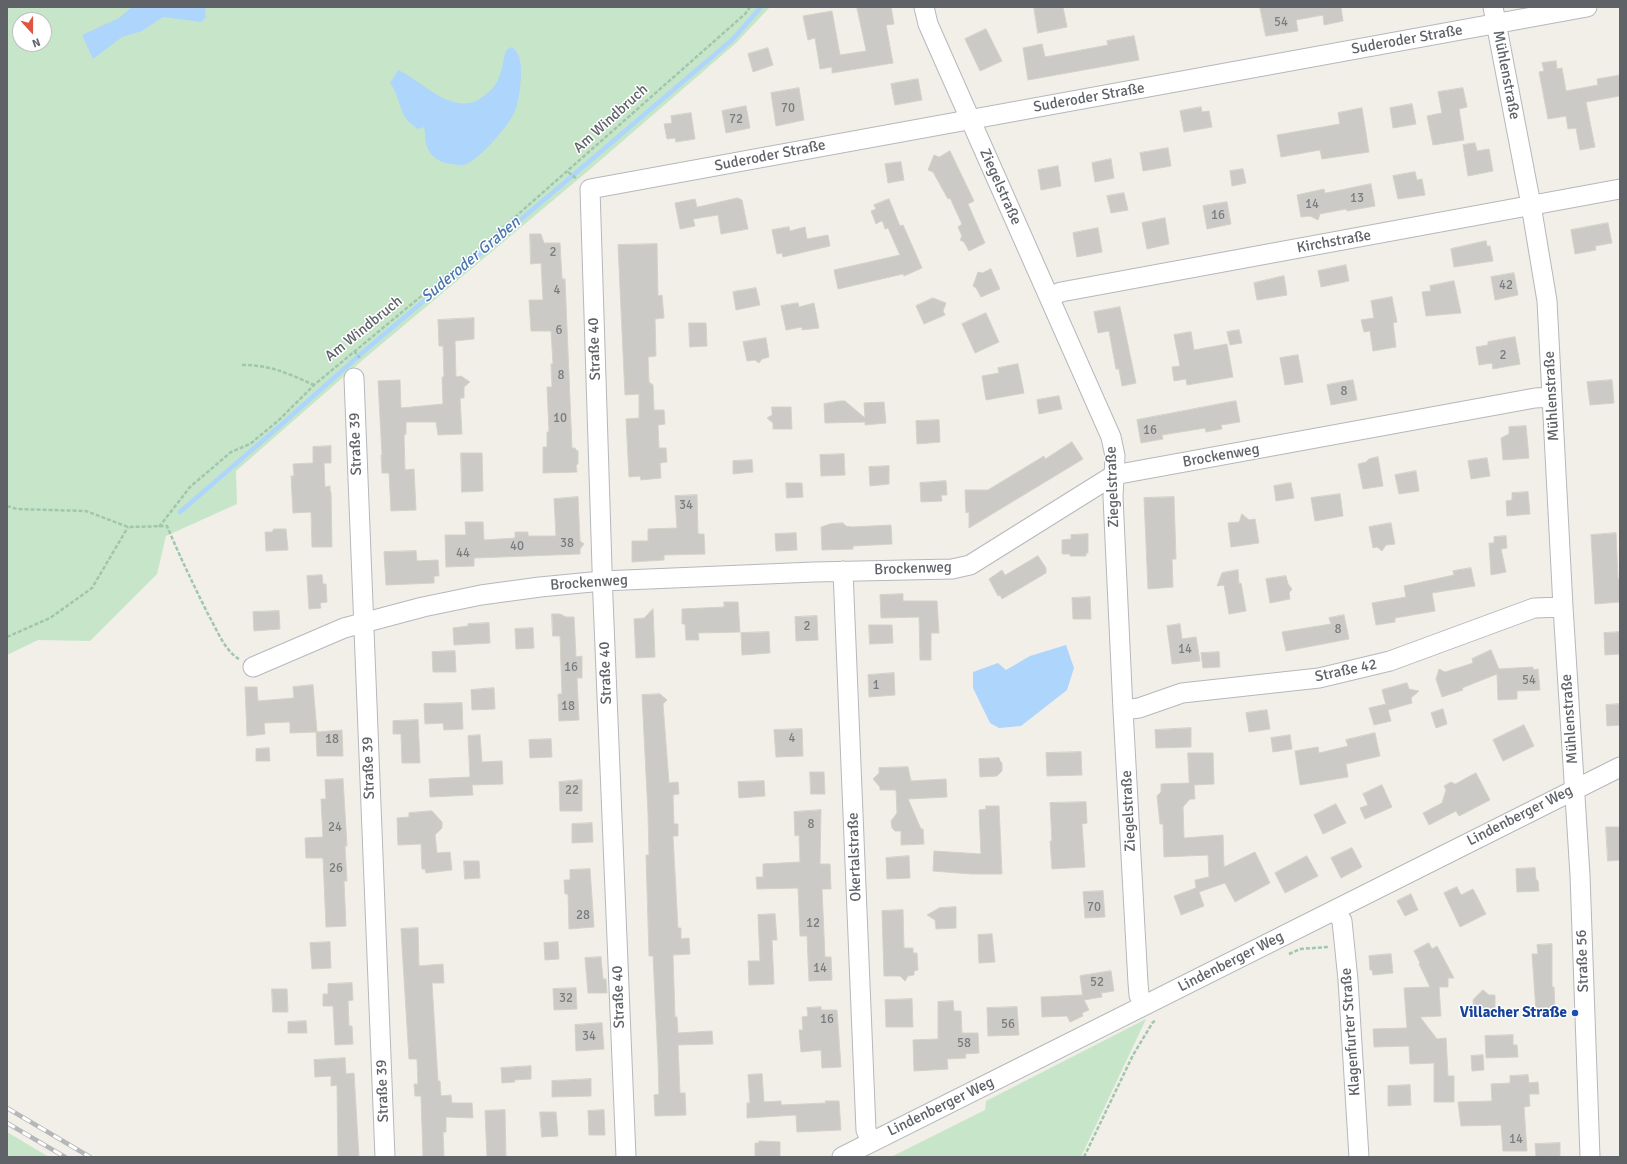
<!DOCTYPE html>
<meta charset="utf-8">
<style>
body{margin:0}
#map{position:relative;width:1627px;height:1164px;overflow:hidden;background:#f1efe8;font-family:Signika,sans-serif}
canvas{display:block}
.frame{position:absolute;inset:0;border:8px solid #5f6368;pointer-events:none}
.north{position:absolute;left:12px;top:12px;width:40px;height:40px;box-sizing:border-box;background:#fff;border:1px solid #bfc1c3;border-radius:50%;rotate:159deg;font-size:11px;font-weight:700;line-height:16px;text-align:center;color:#5f6368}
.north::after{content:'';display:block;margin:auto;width:14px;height:18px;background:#e1543e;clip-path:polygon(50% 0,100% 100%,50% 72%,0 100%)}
</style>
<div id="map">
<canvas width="1627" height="1164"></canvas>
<div class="frame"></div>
<div class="north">N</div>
</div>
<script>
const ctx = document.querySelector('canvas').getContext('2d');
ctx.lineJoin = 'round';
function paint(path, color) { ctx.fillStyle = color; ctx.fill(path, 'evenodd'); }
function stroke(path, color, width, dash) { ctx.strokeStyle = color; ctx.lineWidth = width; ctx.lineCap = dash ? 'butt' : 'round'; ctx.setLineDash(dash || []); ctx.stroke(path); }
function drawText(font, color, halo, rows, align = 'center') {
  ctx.font = font + ' Signika,sans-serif'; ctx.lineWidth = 3; ctx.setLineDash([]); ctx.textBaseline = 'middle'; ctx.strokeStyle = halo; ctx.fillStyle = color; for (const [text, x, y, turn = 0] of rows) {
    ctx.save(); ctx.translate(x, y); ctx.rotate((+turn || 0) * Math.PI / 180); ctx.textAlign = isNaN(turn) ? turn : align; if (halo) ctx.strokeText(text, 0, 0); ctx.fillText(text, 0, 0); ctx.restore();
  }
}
paint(new Path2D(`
 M7,7H770L736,43L588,171L365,358L236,471L237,504L166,536L157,574L90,641L38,640L7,655ZM20,20H44V44H20Z
 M1146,1019L1081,1157H891L985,1110L986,1101Z
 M7,1132L49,1157H7Z`), '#c7e6c9');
paint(new Path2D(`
 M132,7H207L205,10L206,17L201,22L163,17L142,31L122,37L93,59L82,35L119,18Z
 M512,47C514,49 517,52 518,54C524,65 520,100 515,111C510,124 477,163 463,165C460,166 455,164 451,164C442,163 434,159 429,151C424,143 426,136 424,127L418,129C415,127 411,124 408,121C399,111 399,94 390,83L398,70C423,81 452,117 481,98C487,94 493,89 497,82C502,73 503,60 506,50Z
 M1066,645L1074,668L1067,690L1021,726L999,728L990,723L973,688V672L998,663L1006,670L1030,656Z`), '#aed5fb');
stroke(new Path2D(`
 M180,512L282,424L362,353L564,183L733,39L761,7`), '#aed5fb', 4.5);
const building = new Path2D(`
 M857,7H891L894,24L886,25L893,63L832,73V67L820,69L815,38L808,40L803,16L832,11L840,55L866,51Z
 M1034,7H1063L1067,27L1038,33Z
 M1260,7H1341L1343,21L1324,25L1323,15L1296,20L1298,31L1266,36Z
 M986,29L1002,61L980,71L965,39Z
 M1134,36L1139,60L1028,80L1023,48L1042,44L1045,57L1108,45L1107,41Z
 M768,48L773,65L753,72L748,54Z
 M1556,61L1557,69L1562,68L1566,91L1598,85L1597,79L1620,75V96L1586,102L1595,147L1580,150L1576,128L1568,129L1566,116L1548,119L1539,72L1544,71L1542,63Z
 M918,79L922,100L895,105L891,84Z
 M799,88L804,120L776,126L771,93Z
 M1463,88L1467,107L1459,109L1464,140L1433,145L1427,116L1442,113L1438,92Z
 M1412,104L1416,124L1393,128L1390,108Z
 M746,106L750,128L726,133L722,111Z
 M1201,107L1202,112L1209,111L1212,127L1184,132L1180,111Z
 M1362,108L1369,152L1322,159L1320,150L1281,157L1277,135L1340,124L1338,113Z
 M691,113L695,139L676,142L675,138L667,139L664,124L672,123L671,116Z
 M1475,143L1477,151L1489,149L1493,171L1468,176L1463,145Z
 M1168,148L1171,166L1143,171L1140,153Z
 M950,151L974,201L968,204L985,243L969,251L964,242L960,240L962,236L958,227L962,224L950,198L948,199L933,172L928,170L934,155L939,157Z
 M1111,159L1114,178L1095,182L1092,163Z
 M901,162L904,180L888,183L885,164Z
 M1058,166L1061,186L1041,190L1038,170Z
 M1243,169L1246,183L1232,186L1230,171Z
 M1415,172L1417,180L1422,179L1425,195L1398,199L1393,176Z
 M1371,184L1375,206L1347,211L1346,209L1320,214L1318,220L1310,216L1301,217L1297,195L1324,189L1325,193Z
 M1124,193L1128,210L1111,213L1107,196Z
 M738,198L742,200L748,229L721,234L718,215L693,219L695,226L680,229L675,203L695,199L697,207Z
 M889,199L900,226L903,225L922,268L904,276L903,274L838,289L834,270L900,255L888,228L885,229L883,222L881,221L876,224L871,211L876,209L874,205Z
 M1227,202L1231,224L1207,229L1203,206Z
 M1165,218L1169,244L1147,249L1142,223Z
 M1608,223L1612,243L1595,246L1596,250L1575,254L1571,230Z
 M789,227L790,231L805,227L807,239L828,235L830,246L783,257L782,253L777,254L772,230Z
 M1098,228L1102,252L1077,257L1073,233Z
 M530,234H541L544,243H560L562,279H565L572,448H575L576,450L578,451V464L576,465L577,472L543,473V447H547V432H549L547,387H552L551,364H553L551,331H531L529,300H543L541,263L531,264Z
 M1486,241L1487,246H1490L1493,261L1454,267L1451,249Z
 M657,244L658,296L662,295L664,318L655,319L656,356L648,357L649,382L653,385L654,410H664L665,424L658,425L659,448H666L667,462L660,463L661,478L641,480L640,476L629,477L626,419L639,418V394L625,395L618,245Z
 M1346,265L1349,281L1321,287L1318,271Z
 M991,269L1000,289L981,297L976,288L973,286L978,272L982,273Z
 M1514,273L1518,295L1495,300L1491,277Z
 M1284,276L1287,295L1257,300L1254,283Z
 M1454,281L1461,313L1426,316L1422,292L1431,291L1430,286Z
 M756,288L760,305L736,310L733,292Z
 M1392,297L1397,322L1393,323L1396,347L1373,351L1370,331L1364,332L1361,320L1374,318L1371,301Z
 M933,298L946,303L943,311L945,315L924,324L916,306Z
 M798,303L799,307L814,303L819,328L802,330V327L786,330L781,306Z
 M1120,307L1136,383L1122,386L1119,369H1116L1109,331L1098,333L1094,312Z
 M986,313L999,342L975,353L962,324Z
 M474,318V339L455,341L456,377L461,376L470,382L464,387V398H460L462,434L438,435L436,422H406V434L404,435L405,470L414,469L416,510L391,511L389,473H382L381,455H382L378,381L400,380L401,408L443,404L442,377H444L443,346H439L438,320Z
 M689,323H706L707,346L690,347Z
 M1239,330L1242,343L1230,345L1227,332Z
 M1191,332L1194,350L1227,344L1233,377L1187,385L1186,379L1174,381L1172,367L1180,366L1174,335Z
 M1515,337L1520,364L1493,369L1492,363L1479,365L1476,347L1488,345V342Z
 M766,338L769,357L762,359L759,363L755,360L747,361L743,342Z
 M1298,355L1303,382L1285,385L1280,358Z
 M1018,364L1024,393L986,400L982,376L999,373L998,368Z
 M1353,380L1357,400L1331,405L1327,385Z
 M1612,380L1614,403L1590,405L1587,382Z
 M1059,396L1062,409L1039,414L1037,400Z
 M840,401H845L865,418L864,403L884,402L886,423L865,425V422L825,423L824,404Z
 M1236,401L1240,422L1221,425L1222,429L1206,432L1205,428L1162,435L1163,439L1141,443L1137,420Z
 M772,407H791L792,429H773V423L767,418L772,415Z
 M939,420L940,442L917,444L916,421Z
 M1526,426L1529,458L1503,460L1501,438L1509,434V427Z
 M1072,442L1083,459L969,528V512L966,513L965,490H988L1044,456L1045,459Z
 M331,446V463H324L325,487L330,486V491L331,492L332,547H312L311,512L293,513L291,476H294L293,464L313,463V447Z
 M461,453H482L483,491L462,492Z
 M844,454L845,475L821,476L820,455Z
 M1378,457L1383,486L1363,489L1358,464L1366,462L1369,459Z
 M1487,458L1490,476L1471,479L1468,461Z
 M752,460L753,472L733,474V461Z
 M889,466V484L870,486L869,467Z
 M1416,471L1419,491L1399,494L1395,475Z
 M946,481L947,495H941L942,501L921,502L920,483Z
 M786,483H802L803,497L787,498Z
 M1291,483L1294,498L1276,501L1274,486Z
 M1528,492L1530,514L1507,516L1506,501L1512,500V493Z
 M1340,494L1343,516L1315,521L1311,498Z
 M697,495L698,534H704L705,554L664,555V560L632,562V541H648V529L677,528L675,496Z
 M578,497L580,541L584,544L580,549V554L474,558V566L446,567L445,535H466L465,522H483L484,540L515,538V532H528V536H556L554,499Z
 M1174,497L1176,559H1172L1173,587L1148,589L1144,498Z
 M1242,514L1249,520L1255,519L1259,543L1231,547L1228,523L1239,522Z
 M843,523L846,526L852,527L891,525L892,544L853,546V549L822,550L821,527L830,524Z
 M1391,523L1395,544L1386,545L1382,551L1377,547L1373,548L1369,527Z
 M274,529H286L288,550L266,551L265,532H272Z
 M796,533L797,550L776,551L775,534Z
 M1616,533L1618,579H1620V602L1595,604L1591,535Z
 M1088,534V553H1086V556H1070V554H1062V540L1071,539V535Z
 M1506,536L1507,548L1501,549L1506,572L1491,575L1489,543H1494V537Z
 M416,551L417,561L438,560L439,576H434V583L386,585L384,552Z
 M1038,556L1046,568V573L1002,599L1000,595L998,596L989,579L1002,570L1005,575Z
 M1471,568L1475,586L1432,593L1435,611L1395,618V622L1376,625L1372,603L1406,597L1404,586L1454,575L1453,571Z
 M1238,570L1239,584L1241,583L1246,611L1229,614L1224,585L1217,586L1222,573Z
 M322,575L323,584H326L327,602L320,603L321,608L309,609L307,576Z
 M1286,576L1288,584L1292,589L1289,593L1290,599L1270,603L1266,579Z
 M903,594V601H937L939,633H931V660H920L919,617L881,618L880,595Z
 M1090,597L1091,619H1073L1072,598Z
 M724,602H738L740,632L698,633L699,640H686L685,624H682V609L724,607Z
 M653,609L655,657L636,658L634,619L644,618Z
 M279,611L280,629L254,631L253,612Z
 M552,614H560L566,617H574L576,657L582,656V678H577L579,720L559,721L558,694H562L560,636H553Z
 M1344,615L1349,639L1286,651L1282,632L1331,624L1329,618Z
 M817,616L818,640L796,641L795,617Z
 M489,623L490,643L454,645L453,628L468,626V624Z
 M1180,624L1182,639L1196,637L1200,661L1172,664L1167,626Z
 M869,625H892L893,643L870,644Z
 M533,628L534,648L516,649L515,629Z
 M769,632L770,653L742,655L741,633Z
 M1620,632V654L1605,655L1604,633Z
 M1491,650L1499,669L1533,667V670L1538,669L1540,690L1517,691V699L1498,700L1497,674L1462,688L1463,690L1442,697L1436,679L1439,669L1445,672L1473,663L1472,659Z
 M455,651L456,672H433L432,652Z
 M1219,652L1220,667L1203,668L1201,653Z
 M894,673L895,695L869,697L868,675Z
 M1407,683L1409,689L1419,691L1411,698L1412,703L1388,710L1391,721L1374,725L1369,708L1386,704V705L1382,690Z
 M313,685L317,732L342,730L343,756H317L316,732L290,733V722L264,723L265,734L247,736L245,687H257L258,701L294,698L293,687Z
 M494,688L495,709L472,710L471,690Z
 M660,694L667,700L663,704L669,783L678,782L679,794L673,795L674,824H678V836H673L678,928H681V939L689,938L690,954L673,955L675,1017H677L678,1033L712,1031L713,1044L678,1045L680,1093H685L686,1115L655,1116L654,1095L659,1094L658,1060L653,956H649L646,855H649L648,813L642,695Z
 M462,703L463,729L444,730L443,723L425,724L424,704Z
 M1620,704V725L1607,726L1606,705Z
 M1443,709L1447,724L1436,728L1431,713Z
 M1267,710L1270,729L1249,732L1246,713Z
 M418,720L420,763H402L401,734H393V721Z
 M1524,725L1534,746L1503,761L1493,740Z
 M1191,728V747L1156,748L1155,730Z
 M802,729L803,756L776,757L774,730Z
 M1375,733L1380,756L1346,764L1348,777L1300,785L1295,751L1318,747L1319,753L1348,746L1346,740Z
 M480,735L482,762L502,761L503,784L472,785L473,795L430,797L429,779L470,777L468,736Z
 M1290,735L1292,749L1273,752L1271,738Z
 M551,739L552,757L530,758L529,740Z
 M269,748L270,761H256V749Z
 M1081,752L1082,775L1047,776L1046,753Z
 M1188,753H1213L1214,784L1194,785L1195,799H1190L1183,807L1184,838L1223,835L1224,867L1255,852L1270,883L1235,902L1225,883L1199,892L1204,906L1181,915L1174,896L1196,888L1195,880L1209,877L1208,855L1164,857L1163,824H1160L1157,796L1161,792V784L1189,783Z
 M999,758L1000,761L1002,763V771L997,776L980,777L979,759Z
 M908,767L911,781L946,779L947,797L908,799L921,829H923L924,844L901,845V831H895L892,828L891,821L897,813L896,790H880V787L873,779L879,773V768Z
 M810,772H824L825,794H811Z
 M1476,773L1490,800L1459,816L1456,811L1429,825L1423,813L1442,803L1446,790L1444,786L1451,782L1455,784Z
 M343,779L347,846H345L347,881H344L346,926L326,927L323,858H306L305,838L323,837L321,799H326L325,780Z
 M582,780V811H560L559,782Z
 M764,781L765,796L739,798L738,782Z
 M1382,785L1392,807L1365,819L1360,808L1368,805L1363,794Z
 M1086,802L1087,823L1082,824L1085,867L1052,869L1050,841H1052L1050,803Z
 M1336,804L1346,823L1323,834L1314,815Z
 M986,806H999L1002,874H971L933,871L934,851L981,854L979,810L986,809Z
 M821,810L820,864H830L831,889H822L825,957H831L832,980L809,981L807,936H800L798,888L757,889L756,877H763V864L800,862L799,835L795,836L794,812Z
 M432,811L442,822V828L435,835L437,853L450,852L452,870L426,873L425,869H422L421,844L398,845L397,818L409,817V813Z
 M592,823L593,842L572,843V824Z
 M1606,827H1620V860L1608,861Z
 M1352,848L1362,867L1341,878L1331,858Z
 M909,856L910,878L887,879L886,858Z
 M1307,856L1318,876L1285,893L1275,873Z
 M464,861H479L480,878L465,879Z
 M1535,868L1536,879L1538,881L1539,891L1517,892L1516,869Z
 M590,869L594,927L569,929L568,894H565L564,880H570V870Z
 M1457,887L1461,895L1473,889L1486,914L1460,927L1444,893Z
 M1103,891L1105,917L1085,918L1083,892Z
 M1411,894L1418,910L1405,916L1397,901Z
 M956,907V928L936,929L935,920L927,915L939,908Z
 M903,910L904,948H913V953H917L918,970L914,971V975L908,976L905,981L900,976H884L882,911Z
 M775,914L777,940H772L774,984L749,985L748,961H760L758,915Z
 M418,928L419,966L443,964L444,983H432L438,1081H440L441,1096L451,1095L452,1103H472L473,1118L446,1117V1132H443L444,1157H423L421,1096H415L414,1084H418L417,1059H409L401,929Z
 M992,934L995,962L979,963L978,935Z
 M330,942L331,968L312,969L310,943Z
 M558,942L559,959L545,960L544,943Z
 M1429,943L1432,949L1437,946L1454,978H1448V987H1439L1441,1016L1420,1017L1437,1039L1446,1038L1448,1076H1454V1102H1434V1063L1410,1064L1409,1046L1374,1047L1373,1029L1407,1028L1404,988L1430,987L1419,964L1420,963L1414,951Z
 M1552,944V987H1554L1555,1010L1536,1011L1532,954H1538L1537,945Z
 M1391,954L1393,973L1373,975L1372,970H1370L1369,956Z
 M601,957L603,979H606L607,993H588L585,958Z
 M1111,971L1114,991L1101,993L1102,997L1084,1000L1089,1010L1082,1013L1083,1016L1070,1022L1067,1016L1042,1017L1041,997L1082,995L1083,998L1080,976Z
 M352,983L353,1000L348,1001L349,1026H352L353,1044L335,1045L333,1006H323V994H328V984Z
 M576,988L577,1009L554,1010L553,989Z
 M272,989H287L288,1012H273Z
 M1483,990L1489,995H1495V1013L1474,1014L1473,1000Z
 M912,999L913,1027H886L885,1000Z
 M953,1001L954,1011H961L962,1033H978L979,1053L965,1054L966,1058L947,1059L948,1069L914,1071L913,1040L938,1039V1002Z
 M821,1007V1010H837L841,1067L822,1068L821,1050L801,1052L799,1030H803L802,1017L808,1016L807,1008Z
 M1017,1007L1019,1035L988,1036L987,1008Z
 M306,1021L307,1033H288V1022Z
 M602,1023L604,1049L576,1051L575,1025Z
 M1513,1035V1045H1517L1518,1057L1486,1058L1485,1036Z
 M1483,1055L1484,1070L1472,1071L1471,1056Z
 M345,1058L346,1074L354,1073L359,1157H338L337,1085L331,1086V1076L315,1077L314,1060Z
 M531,1066V1079L514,1080L515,1082L502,1083L501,1068Z
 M762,1074L764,1102L781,1101V1105L826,1103L825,1101H839L841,1130L797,1132L796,1115L747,1118V1103H750L748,1075Z
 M1528,1075L1529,1083L1538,1082L1539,1094H1529L1530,1106L1524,1107L1527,1151H1503L1501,1125L1461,1126L1458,1102L1492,1101L1491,1084L1510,1083V1076Z
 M591,1079V1096L552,1097V1081Z
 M1410,1085L1411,1105L1388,1106V1086Z
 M505,1110L506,1157H487L485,1111Z
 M604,1110L605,1135H589L588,1111Z
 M540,1112H556L558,1136L542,1137Z
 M759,1141L780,1142V1157H755V1143H759Z
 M1560,1143V1157H1536L1535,1144Z`);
paint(building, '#cccac6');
stroke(building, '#d5d1c7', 1);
const minor = new Path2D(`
 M924,7L928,24L1111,437L1115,456L1113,497L1123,710L1138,983L1139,995L1143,1005
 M1493,7L1531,205L1547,301L1563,607L1580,875L1590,1157
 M1049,297L1061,292L1620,189
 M354,378L385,1157
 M843,571L866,1130L871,1142
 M253,667L344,628L423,607L481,595L540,587L602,581L814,572L952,569L970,565L1114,475L1535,398L1552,397
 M1123,710L1139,708L1182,693L1319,678L1390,661L1534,608L1563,607
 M1335,910L1342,921L1348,980L1359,1157
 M626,1157L603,599L590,189L1587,7
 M842,1157L1620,767`);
stroke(minor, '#b5b8bc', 21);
stroke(new Path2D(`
 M568,172L577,179
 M354,351L360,358
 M242,365C271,365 287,373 314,385
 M7,506L17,509L86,511L128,527L167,526C180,557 194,586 209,616C217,630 225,651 239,659
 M159,527L190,487L231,452L250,444L279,420L314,385L489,240L745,14L750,7
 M7,637L50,618L92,588L128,527
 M1289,954L1300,949L1328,947
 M1084,1157L1133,1055L1153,1022L1155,1021`), '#a0c7ae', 2.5, [4, 2]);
stroke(minor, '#fff', 19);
const rail = new Path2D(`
 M7,1108L90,1157
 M7,1123L65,1157`);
stroke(rail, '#b6b7b8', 4.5);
stroke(rail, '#fff', 3, [9]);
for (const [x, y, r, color] of [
 [1575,1013,4,"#1a4fb4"]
]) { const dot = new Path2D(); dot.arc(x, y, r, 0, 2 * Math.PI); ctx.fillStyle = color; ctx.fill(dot); stroke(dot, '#fff', 1.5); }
drawText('13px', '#7a7d80', null, [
 ["54",1281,23],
 ["70",788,109],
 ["72",736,120],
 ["13",1357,199],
 ["14",1312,205],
 ["16",1218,216],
 ["2",553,253],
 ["42",1506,286],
 ["4",557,291],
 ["6",559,331],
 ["2",1503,356],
 ["8",561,376],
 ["8",1344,392],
 ["10",560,419],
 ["16",1150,431],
 ["34",686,506],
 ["38",567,544],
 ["40",517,547],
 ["44",463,554],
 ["2",807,627],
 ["8",1338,630],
 ["14",1185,650],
 ["16",571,668],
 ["54",1529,681],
 ["1",876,686],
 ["18",568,707],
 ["4",792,739],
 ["18",332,740],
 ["22",572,791],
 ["8",811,825],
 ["24",335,828],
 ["26",336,869],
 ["70",1094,908],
 ["28",583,916],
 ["12",813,924],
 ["14",820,969],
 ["52",1097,983],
 ["32",566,999],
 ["16",827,1020],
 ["56",1008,1025],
 ["34",589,1037],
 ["58",964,1044],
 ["14",1516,1140]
]);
drawText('15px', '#5f6368', '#fff', [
 ["Suderoder Straße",1407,40,-10],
 ["Mühlenstraße",1506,75,79],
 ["Suderoder Straße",1089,98,-10],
 ["Am Windbruch",611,119,-42],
 ["Suderoder Straße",770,156,-11],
 ["Ziegelstraße",1000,187,66],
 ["Kirchstraße",1334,242,-10],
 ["Am Windbruch",364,329,-39],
 ["Straße 40",595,349,-92],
 ["Mühlenstraße",1552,396,-93],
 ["Straße 39",356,444,-92],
 ["Brockenweg",1221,456,-10],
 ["Ziegelstraße",1113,487,-92],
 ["Brockenweg",913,569,-2],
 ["Brockenweg",589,583,-4],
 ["Straße 42",1346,671,-12],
 ["Straße 40",606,673,-92],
 ["Mühlenstraße",1570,719,-94],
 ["Straße 39",369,768,-92],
 ["Ziegelstraße",1129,811,-93],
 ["Lindenberger Weg",1520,816,-27],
 ["Okertalstraße",855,857,-92],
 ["Straße 56",1583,961,-92],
 ["Lindenberger Weg",1231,962,-27],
 ["Straße 40",619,997,-92],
 ["Klagenfurter Straße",1351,1032,-94],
 ["Straße 39",383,1091,-92],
 ["Lindenberger Weg",941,1107,-26]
]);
drawText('bold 15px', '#164399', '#fff', [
 ["Villacher Straße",1567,1013]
], 'right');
drawText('italic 16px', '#4a75ae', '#fff', [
 ["Suderoder Graben",471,260,-40]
]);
</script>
